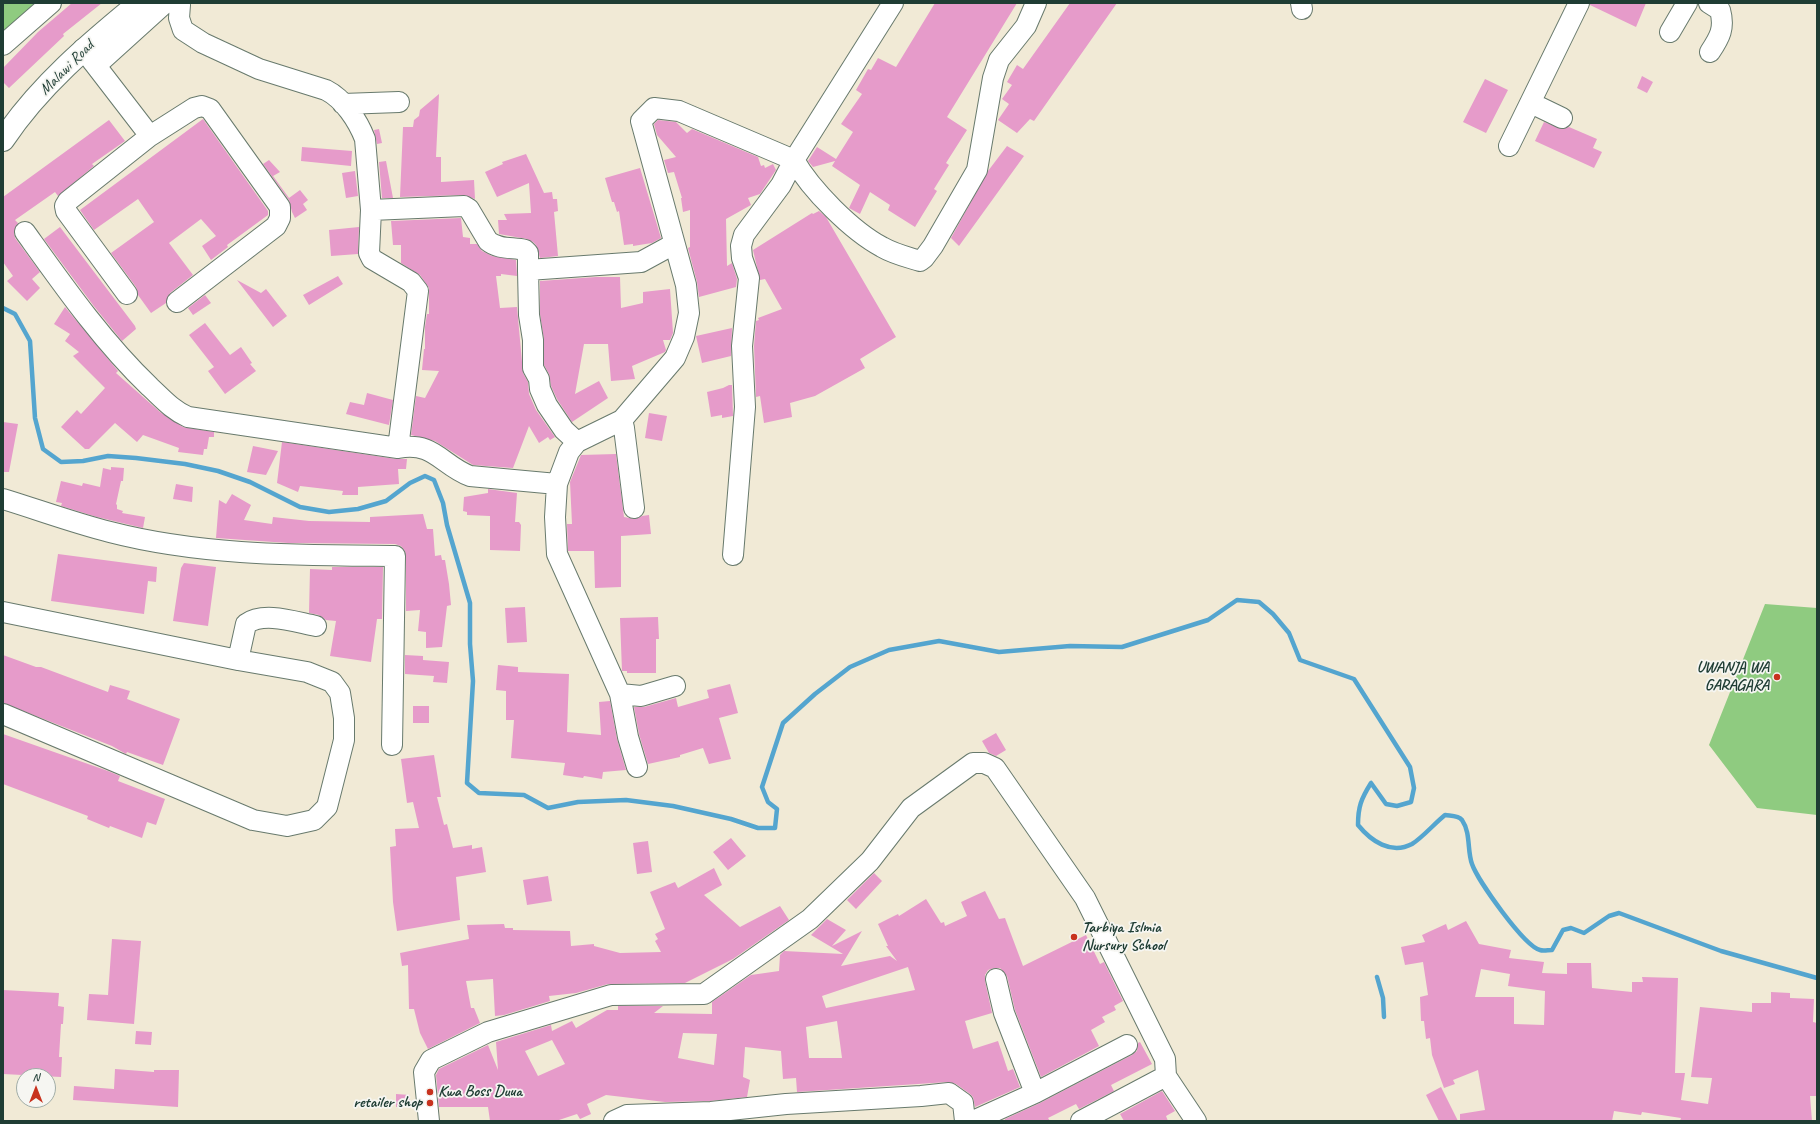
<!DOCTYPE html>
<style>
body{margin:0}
#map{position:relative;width:1820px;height:1124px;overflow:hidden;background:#f1ead6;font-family:Caveat,sans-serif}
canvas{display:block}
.frame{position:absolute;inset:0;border:4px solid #1f3d34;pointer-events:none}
.north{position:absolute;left:16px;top:1068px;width:40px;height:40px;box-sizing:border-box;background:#f6f6f2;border:1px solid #a0aca6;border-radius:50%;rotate:0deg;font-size:11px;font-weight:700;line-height:16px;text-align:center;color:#1f3d34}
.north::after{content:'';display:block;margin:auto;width:14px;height:18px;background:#c8321e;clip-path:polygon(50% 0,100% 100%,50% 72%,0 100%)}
</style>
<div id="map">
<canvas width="1820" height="1124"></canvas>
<div class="frame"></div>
<div class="north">N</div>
</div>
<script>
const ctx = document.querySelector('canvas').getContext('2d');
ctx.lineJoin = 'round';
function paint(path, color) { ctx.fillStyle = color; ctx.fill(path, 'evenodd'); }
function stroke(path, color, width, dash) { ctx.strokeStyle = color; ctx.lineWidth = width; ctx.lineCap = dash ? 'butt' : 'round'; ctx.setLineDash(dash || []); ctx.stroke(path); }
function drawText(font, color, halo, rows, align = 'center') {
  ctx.font = font + ' Caveat,sans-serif'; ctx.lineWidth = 3.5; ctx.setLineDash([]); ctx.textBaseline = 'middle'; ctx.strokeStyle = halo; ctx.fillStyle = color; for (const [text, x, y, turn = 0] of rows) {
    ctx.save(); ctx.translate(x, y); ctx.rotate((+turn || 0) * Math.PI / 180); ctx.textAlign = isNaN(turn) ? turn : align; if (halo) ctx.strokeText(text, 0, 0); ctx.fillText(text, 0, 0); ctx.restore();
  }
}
paint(new Path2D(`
 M3,3H45L3,37Z
 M1765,604L1817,608V815L1757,808L1709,745Z`), '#8fcb80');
stroke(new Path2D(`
 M3,308L15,314L30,341L35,418L43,449L61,462L83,461L108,456L136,458L185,464L218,471L250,482L300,507L329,512L358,509L386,501L410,483L425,476L434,480L443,503L447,525L470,603V644L473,681L467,783L479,793L524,795L548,808L578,802L626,800L673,806L731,819L758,828H775L777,809L768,802L762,787L783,723L815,694L850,667L889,650L939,641L999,652L1070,646L1122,647L1208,620L1237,600L1259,602L1273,614L1289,633L1300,660L1354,679L1410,767L1414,788L1411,802L1397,806L1386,804L1371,783C1361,799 1358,807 1358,825C1371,841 1391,855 1412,844C1422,838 1435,823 1445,815C1450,816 1458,815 1462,820C1471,833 1467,851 1472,864C1478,881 1524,946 1540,950C1543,951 1548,950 1552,950L1563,930L1571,928L1584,933L1609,916L1619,913L1721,951L1817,978
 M1377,977L1383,998L1384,1017`), '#54a5cf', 4.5);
paint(new Path2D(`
 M72,3H102L63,34L64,36L9,88L3,82V68L38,32Z
 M935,3H1017L947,117L967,130L946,163L949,165L934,189L937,191L915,227L888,210L890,205L870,192L860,214L849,208L860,185L832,166L835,161L813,167L808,161L817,147L836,159L853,132L841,124L862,94L856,90L868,69L871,70L878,58L896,67Z
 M1070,3H1117L1034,121L1030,119L1017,133L998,120L1009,104L1002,99L1012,85L1007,82L1017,65L1023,69Z
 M1590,3H1646L1636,27L1590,5Z
 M1642,76L1653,82L1647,93L1637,88Z
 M1485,79L1508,90L1486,133L1463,122Z
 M439,94L436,157H441V182L474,180L475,199L464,195L400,197L403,127H413L414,120L419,116L420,110Z
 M203,119L268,211V215L227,245L228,247L211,260L202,246L216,236L201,219L169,243L193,275L170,293L166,303L151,313L138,295L136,287L111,253L154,222L138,199L94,230L80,210Z
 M109,120L125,141L92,164L94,166L58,196L55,192L15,220L18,223L14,233L15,238L40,272L32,279L40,288L27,301L7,281L13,276L3,262V197Z
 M658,120L676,122L687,133L692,129L758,157L761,166L764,165L765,168L773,164L776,170L760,194L748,198L751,205L726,219L727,266L732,263L737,279L736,287L699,297L697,282L688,248L690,247V210L683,212L681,198H682L674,172L668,173L664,160L676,157L657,135L654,124Z
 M1544,122L1562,129L1569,127L1597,139L1593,148L1602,152L1594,168L1535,141Z
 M379,129L382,143L377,144L374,130Z
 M1007,146L1024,156L959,246L951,238L988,171Z
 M302,147L352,151L351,166L301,161Z
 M526,154L544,193L552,192L553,199H557L558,211L554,212L558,256L540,258L536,245L533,242L527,239L499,234L498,220H507L504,214L531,213L529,183L497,197L485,172L503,164L502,162Z
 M269,160L280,172L273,176L289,198L300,190L308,200L303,204L307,210L295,218L292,212L289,200L263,164Z
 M386,161L393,198H382L379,162Z
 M640,168L661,238L652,243L633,246V244L624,245L619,211L617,212L614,202H612L605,178Z
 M355,171L358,196L346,198L342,173Z
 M819,211L826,217L896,337L860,359L865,368L815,396L790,403L792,417L764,423L760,396L756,397L754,346L756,321L759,320L758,318L782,309L765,279L760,280L753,250L812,213L813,214Z
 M461,218L463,237L470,238V244H477L482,251L492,256L516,260L517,276L501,274V276H496L500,308L517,307L523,373L528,382L529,394L536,410L555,437L550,440L548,437L539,443L529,426L513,468L473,465L435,441L411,435L416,396L425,398L439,371L422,370L424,349H425V327L427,314H429V288L420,275L401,263V245H393L391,221Z
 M60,227L135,326L136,329L122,341L93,305L44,239Z
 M359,227L358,254L331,256L329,230Z
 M338,276L343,284L309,305L303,295Z
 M596,277H620L621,308L643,303V292L670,289L673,333L670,340H663L666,350L665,352L632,366L635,379L611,381L608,344H584L575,394L599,381L608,398L572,422L557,399L551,386L549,374L544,365V340L540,314V281Z
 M237,280L261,293L266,289L287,316L273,327Z
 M205,295L211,303L193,315L188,308Z
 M65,307L118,371L116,373L160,412L183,427L214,432V437H209L207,449H204L203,455L178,452L179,448L143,435L137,442L115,423L89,449H85L61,427L77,410L81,414L105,388L73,356L79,352L65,341L70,334L54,324Z
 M205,323L230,355L241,347L252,363L250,364L256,371L225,394L208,371L214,367L189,335Z
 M732,328L731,356L702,363L696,336Z
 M729,385H732L733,416L722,418V415L711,417L707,392L723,388Z
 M367,393L393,400L389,425L346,414L350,402L364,405Z
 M649,413L667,416L662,441L645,438Z
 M3,422L18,424L9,472H3Z
 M282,442L396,459H407L406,469H398L399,484L358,487V495H342L343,491L300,486L298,492L277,483Z
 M253,446L278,451L266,475L247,472Z
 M616,454L624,517L635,519L642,516L649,515L651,534L621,536V587L595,588L594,551H568L567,524H572L570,482L581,455Z
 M111,467L124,468L123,481H121L116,504L117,505V509L123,511L122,513L145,517L143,528L97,517L61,506L62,503L56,502L61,481L82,486L83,483L100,487L103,468L111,470Z
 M176,484L193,487L192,502L173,499Z
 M488,489L517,493L515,522H519L521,525L520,551L490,550V516L467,515V512L463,511L464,497L488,493Z
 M232,494L251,505L244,520L272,524L273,517L309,521L370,522V517L423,514L427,529H433L435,556L441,555L442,560H445L449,584L451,605L447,606L442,647L426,648V632L418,631L420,610L406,611V556L405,551L401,546L395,544L288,543L216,538L219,500L226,504Z
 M58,554L157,567L156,582L148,581L144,614L51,601Z
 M184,563L216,567L208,626L173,621L181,568Z
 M332,567H383L382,619H377L371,662L330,656L336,621L326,620L319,615L309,613L310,569L332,570Z
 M525,607L527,642L507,643L505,608Z
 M658,617L659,639H656V673H627V671H622L620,618Z
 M3,655L36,667H41L108,692L110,685L130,691L127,699L180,719L163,765L127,752L126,754L112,746L3,703Z
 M405,655L423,656V660L449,662L447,683L433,682L434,676L405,674Z
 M498,665L518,667V672L569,674L567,732L601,735L599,702L610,701L617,739L626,770L603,772L602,779L584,776L583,778L563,775L565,763L511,758L514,720H506V691L496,690Z
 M730,684L738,713L719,718L731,759L709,764L703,748L680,755V757L648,764L639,734L634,707H644L676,698L678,707L709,698L707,690Z
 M413,706H429V723H413Z
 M996,733L1006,750L996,756L989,753L982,741Z
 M3,734L108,771L120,776L118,781L165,799L156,825L147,822L142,838L110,826L109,828L87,819L88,816L3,784Z
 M434,755L441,797H437L444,825L447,824L453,848L472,845V849L482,847L486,872L456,877L460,920L397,931L393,902L390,847L396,846L395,829L419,828L413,802L407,803L401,759Z
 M731,838L746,856L728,870L713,852Z
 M648,841L652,872L637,874L633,843Z
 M714,868L722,885L704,895L740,927L780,906L789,920L733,959L685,983L608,984L576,993L549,996L550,1001L504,1015L495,1016L493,979L466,981L471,1008H474L480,1023L428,1049L420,1033L414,1009H409L408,965L402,966L400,953L469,939L467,925L504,924L505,928H513V930L570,931L571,946L594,944V946L620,953L661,952L655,941L658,939L655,934L665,929L650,892L675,882L678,888Z
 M874,873L882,881L856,909L847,900Z
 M548,876L552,901L527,905L523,880Z
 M985,891L999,919L1005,918L1023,966L1086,935L1100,964L1104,962L1123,1001L1114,1006L1116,1010L1102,1017L1105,1022L1091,1030L1099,1046L1041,1077L1015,1010L1007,976L1000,968H994L988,970L985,975V981L992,1013L965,1021L973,1049L998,1041L1008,1071L1013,1069L1020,1087L975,1107L973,1097L970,1094L956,1084L948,1082L797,1092L796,1078L783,1079L781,1051L745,1047L743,1077L750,1080L747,1097L710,1101L665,1102L606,1095L587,1104L591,1114L580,1119L577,1114L556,1121H490L488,1107H439L436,1075L439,1069L488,1045L498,1070L496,1042L551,1025L552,1031L572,1021L576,1028L607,1010H618V1006H663L654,1013L712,1014V1002L751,975L779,971L780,955L784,951L843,954L811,935L827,919L846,930L832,946L862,931L841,966L890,956L897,961L886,946H888L878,924L898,914L899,916L926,899L941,923L944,922L945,926L967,916L961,902ZM908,967L915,990L826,1008L822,996ZM837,1021L842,1058H809L806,1027ZM683,1033L717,1034L714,1065L678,1058ZM552,1040L565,1064L538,1076L525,1051Z
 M1466,921L1479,944L1511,950L1509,958L1544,962L1542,973L1567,974V963H1591L1592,988L1632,992V982H1643L1642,977L1678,978L1675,1073H1685L1681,1100L1708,1104L1712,1078L1691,1077L1700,1007L1752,1012V1003H1771V992L1790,993V998L1814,999L1813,1022L1817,1023V1096H1810L1812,1121H1680L1681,1118L1642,1112L1641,1115L1614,1111L1612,1121H1460V1114L1485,1110L1478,1070L1453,1080L1455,1084L1444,1088L1432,1055L1430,1038L1426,1039L1424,1021H1421L1420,997L1428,995L1423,962L1405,965L1401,947L1425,942L1422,935L1446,924L1448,930ZM1481,969L1510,974L1508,986L1545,991L1544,1025L1514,1024V997H1475Z
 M112,939L141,941L134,1024L87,1020L89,994L108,995Z
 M3,990L59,993L58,1006L64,1007L63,1024H61L59,1057H62L61,1077L3,1074Z
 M136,1031L152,1032L151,1045L135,1044Z
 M1140,1042L1152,1064L1111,1085L1114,1091L1079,1109L1076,1104L1048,1118L1050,1121H1005V1119L1040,1103L1132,1055L1137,1051L1138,1043Z
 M115,1069L154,1072V1070H179L178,1107L73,1100L74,1086L114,1089Z
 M1441,1087L1458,1121H1439L1426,1095Z
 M1162,1091L1175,1111L1166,1116L1168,1121H1124L1120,1114Z
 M396,1094L410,1095V1107H396Z`), '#e69bca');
const minor = new Path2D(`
 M179,3L180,5L179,18L183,30L203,43L259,69L326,90C344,99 358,121 365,139L371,210L369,253L372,259L411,282L418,291L398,448
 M1301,3L1302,9
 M1709,3L1720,10C1725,28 1720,37 1710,52
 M1670,32L1687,3
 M3,45L51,3
 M83,49L150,136L68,201L65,206L66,211L127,294
 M93,62L102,60L165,3
 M1531,103L1562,118
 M343,104L399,102
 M150,136L194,108L202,106L210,109L280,207V218L276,226L177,302
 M1509,146L1579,3
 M371,210L464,206L469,209L488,241C499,250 513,247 525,250L528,253V270L641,262L674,244
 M25,232C63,285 102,341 150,387C162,398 172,410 188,417L398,448C434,441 441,465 470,476L557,484L569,452L577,442
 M528,270L529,315L533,340V368L539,379L540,389L547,405L564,430L577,442L622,420L675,358L684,337L689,313L686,285L641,121L654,108L679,111L794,160C811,190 852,231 882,247C894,254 907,257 920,261L924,258L933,246L977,170L993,78L999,60L1026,26L1036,3
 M622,420L624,428L634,508
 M557,484L555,517L557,554L620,694L628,737L637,767
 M3,499C39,510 74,523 110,532C203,556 299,555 395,556L392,745
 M733,555L745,407L742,346L749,278L742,258L741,246L744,235L781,185L794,160L893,3
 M3,612L238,660L307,672L332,682L340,693L344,718V740L327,807L314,820L287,826L253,820L3,714
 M238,660L246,624C264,611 295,622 316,626
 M620,694L641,696L675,686
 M996,979L1004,1013L1035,1093
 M429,1121L424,1072L431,1060L488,1032L611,995L704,994L810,919L870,861L911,808L973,763H984L995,768L1085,898L1165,1059L1166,1076L1196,1121
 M614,1121L627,1115L711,1112L786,1104L921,1096L949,1093L963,1103L965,1121
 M973,1121L1035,1093L1127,1045
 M1081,1121L1166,1076`);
const major = new Path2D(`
 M3,140C39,86 89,44 139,3`);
stroke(minor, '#687a6d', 22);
stroke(major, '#687a6d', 24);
stroke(minor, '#fff', 20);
stroke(major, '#fff', 22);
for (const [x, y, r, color] of [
 [1777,677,4,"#c8321e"],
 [1074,937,4,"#c8321e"],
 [430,1092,4,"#c8321e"],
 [430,1103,4,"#c8321e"]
]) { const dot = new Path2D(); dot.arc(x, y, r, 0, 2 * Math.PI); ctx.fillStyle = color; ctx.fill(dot); stroke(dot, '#f6f6f2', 1.5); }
drawText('16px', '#1f3d34', '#f6f6f2', [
 ["Malawi Road",67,68,-45]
]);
drawText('bold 16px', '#1f3d34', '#f6f6f2', [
 ["UWANJA WA",1769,668],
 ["GARAGARA",1769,686],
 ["Tarbiya Islmia",1082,928,"left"],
 ["Nursury School",1082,946,"left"],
 ["Kwa Boss Duua",438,1092,"left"],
 ["retailer shop",422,1103]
], 'right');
</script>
